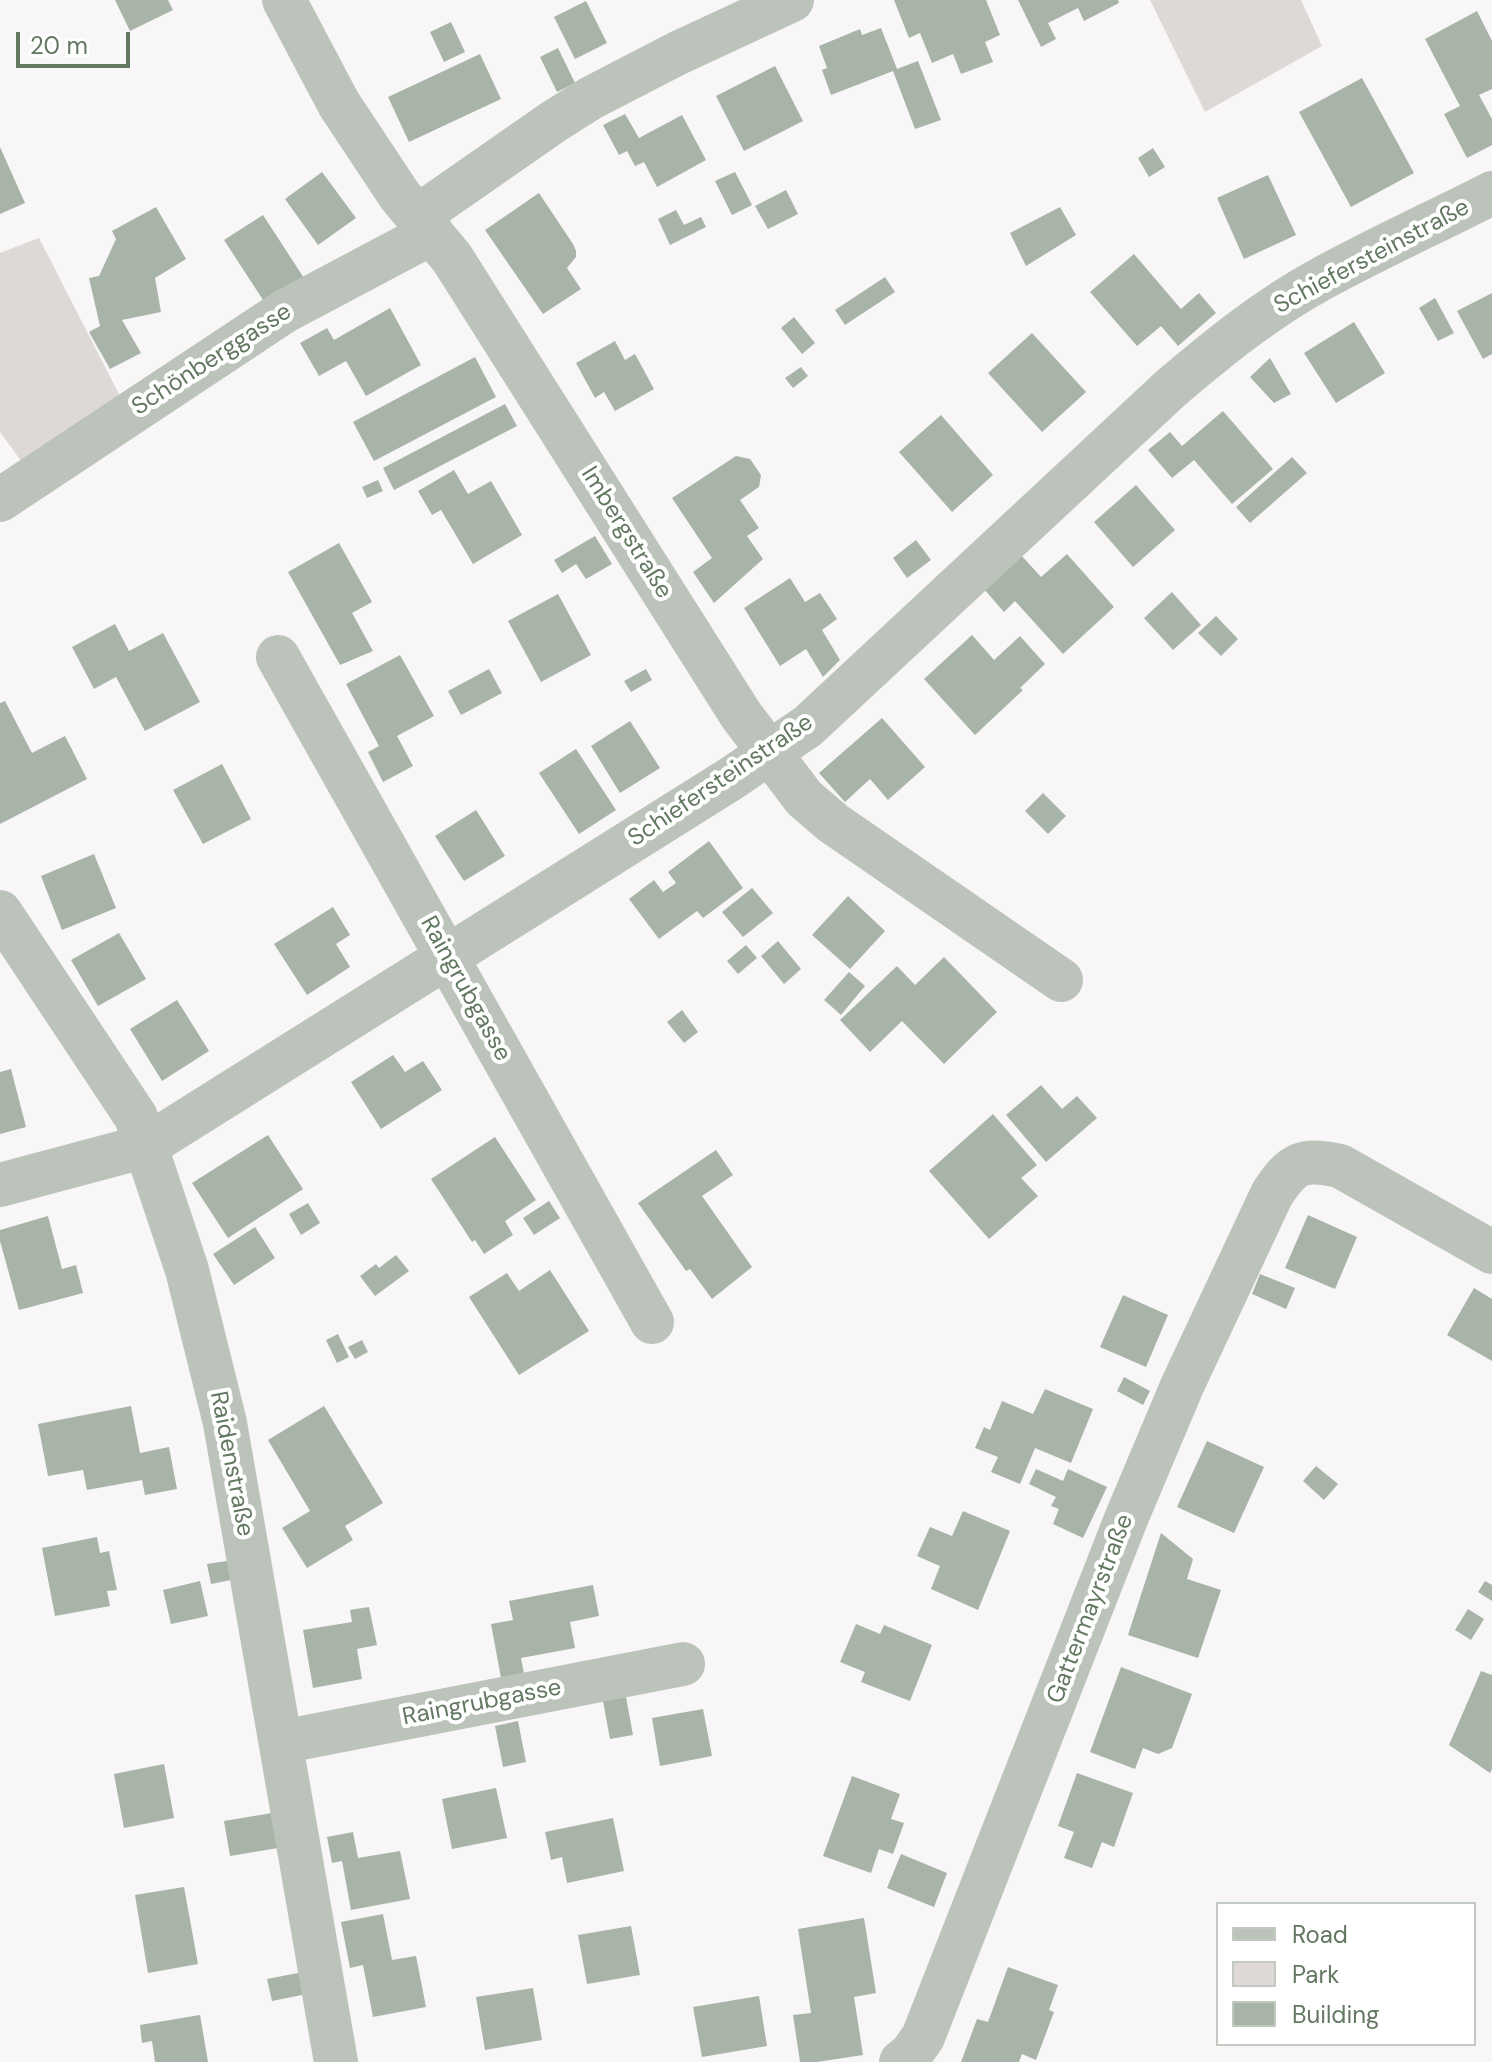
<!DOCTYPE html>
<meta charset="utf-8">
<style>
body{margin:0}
#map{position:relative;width:1492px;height:2062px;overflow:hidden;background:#f8f6f7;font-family:"DM Sans",sans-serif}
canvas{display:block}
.legend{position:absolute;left:1216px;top:1902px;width:260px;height:144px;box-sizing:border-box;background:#fff;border:2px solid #c1c9c0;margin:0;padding:10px 14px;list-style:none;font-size:24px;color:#637861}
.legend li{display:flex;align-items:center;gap:16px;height:40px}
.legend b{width:40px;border:2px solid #c1c9c0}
.scale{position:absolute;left:16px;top:32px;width:114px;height:36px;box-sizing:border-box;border:4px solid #637861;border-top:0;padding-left:10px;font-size:24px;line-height:28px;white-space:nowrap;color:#637861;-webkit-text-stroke:6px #fff;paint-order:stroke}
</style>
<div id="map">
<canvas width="1492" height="2062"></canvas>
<ul class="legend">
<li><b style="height:10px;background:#bcc3bb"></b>Road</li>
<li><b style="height:22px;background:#ded9d7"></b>Park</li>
<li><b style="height:22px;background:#a8b4a7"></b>Building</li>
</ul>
<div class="scale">20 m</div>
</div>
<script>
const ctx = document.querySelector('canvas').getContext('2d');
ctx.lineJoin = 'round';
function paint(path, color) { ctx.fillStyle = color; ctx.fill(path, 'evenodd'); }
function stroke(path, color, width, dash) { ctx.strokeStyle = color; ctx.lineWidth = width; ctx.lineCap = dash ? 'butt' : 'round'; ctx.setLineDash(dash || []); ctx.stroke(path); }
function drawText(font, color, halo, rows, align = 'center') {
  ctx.font = font + ' "DM Sans",sans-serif'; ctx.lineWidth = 8; ctx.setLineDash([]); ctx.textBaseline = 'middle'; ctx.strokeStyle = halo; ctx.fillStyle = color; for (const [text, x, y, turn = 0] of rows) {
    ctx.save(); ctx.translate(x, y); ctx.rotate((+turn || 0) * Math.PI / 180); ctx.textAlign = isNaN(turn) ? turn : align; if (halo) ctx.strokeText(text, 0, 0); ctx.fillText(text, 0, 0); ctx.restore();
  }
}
paint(new Path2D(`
 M1150,0H1301L1322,46L1205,112Z
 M39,238L122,400L24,465L0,432V253Z`), '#ded9d7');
paint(new Path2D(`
 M115,0H168L173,10L130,31Z
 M894,0H986L1000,35L985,42L993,62L961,74L953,54L932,63L920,33L909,38Z
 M1018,0H1118L1119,3L1084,21L1078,8L1048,23L1056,39L1041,47Z
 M586,1L607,43L575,59L554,17Z
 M1477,11L1492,41V89L1479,95L1492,119V145L1467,158L1444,114L1460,106L1425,39Z
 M451,22L465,52L444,62L430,32Z
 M881,28L897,69L918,61L941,120L915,129L893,71L831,95L822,70L827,68L819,46L860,29L862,35Z
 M558,48L575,83L557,92L540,57Z
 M480,54L501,99L409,142L388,97Z
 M775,66L803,121L744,151L716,96Z
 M1362,78L1414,173L1351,207L1299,112Z
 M625,114L639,138L682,115L706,160L657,187L644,162L635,166L627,151L619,155L603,125Z
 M0,147L25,203L0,214Z
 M1153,148L1165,167L1149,177L1138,158Z
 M322,172L356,218L318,245L285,199Z
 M735,172L752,205L732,215L715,181Z
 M1268,175L1296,235L1244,259L1217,198Z
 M786,190L798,214L768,229L755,206Z
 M539,193L573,244L576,251V257L567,268L581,289L543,314L485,230Z
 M156,207L186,259L155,278L161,312L122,320L141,353L110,369L89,332L100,326L89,278L99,276L116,239L112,231Z
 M1060,207L1076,235L1026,266L1010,233Z
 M676,210L684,225L701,217L706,227L670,245L658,219Z
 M263,215L304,278L265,303L224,240Z
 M1134,254L1181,309L1199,293L1216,313L1178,346L1161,326L1137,346L1090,292Z
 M885,277L895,292L845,325L835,310Z
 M1492,293V354L1483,359L1457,311Z
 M1435,298L1454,333L1438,341L1419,308Z
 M390,308L421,365L366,396L346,361L319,376L300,343L327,328L334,340Z
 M794,317L815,343L802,354L781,328Z
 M1354,322L1385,373L1336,403L1304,353Z
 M1032,333L1086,392L1042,432L988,373Z
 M615,341L625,360L635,354L654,389L615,411L604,392L595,398L576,363Z
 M475,357L496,397L374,461L353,422Z
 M1270,358L1291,394L1274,403L1250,377Z
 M801,367L808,376L793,388L785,378Z
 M505,404L517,426L394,490L383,468Z
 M1223,411L1273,469L1232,504L1194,460L1172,478L1148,450L1170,432L1182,446Z
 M941,415L993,475L952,512L899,452Z
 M736,456L750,459L761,475L759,487L740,500L759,528L747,536L763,559L714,603L693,572L712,558L672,498Z
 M1292,457L1307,473L1250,523L1236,507Z
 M454,470L468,494L491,481L522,535L473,564L441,510L432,515L418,491Z
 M378,480L383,491L367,498L362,487Z
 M1136,485L1175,530L1133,567L1094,522Z
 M595,536L612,564L586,579L576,564L562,573L554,560Z
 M916,540L931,560L907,578L893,558Z
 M339,543L372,602L352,613L373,651L340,665L288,572Z
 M1067,554L1114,607L1063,654L1015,601L1004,612L984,589L1021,555L1041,577Z
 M790,578L805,602L820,593L837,619L822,630L840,660L823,677L806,649L780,666L744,608Z
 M1172,592L1201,625L1173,650L1144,618Z
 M558,594L591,655L541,682L508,621Z
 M1216,616L1238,639L1221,656L1198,633Z
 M115,624L129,651L163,633L200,702L145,731L116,677L94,689L72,647Z
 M972,635L994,660L1020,636L1045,664L1020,688L1023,690L975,735L924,679Z
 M400,655L434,716L397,736L413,766L383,782L368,752L379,746L346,684Z
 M489,669L502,693L461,715L448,691Z
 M646,669L652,680L631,692L624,681Z
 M5,701L32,753L65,736L87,779L0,824V703Z
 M882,718L925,767L888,800L870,779L845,802L819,773Z
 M630,721L660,768L620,793L591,746Z
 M576,749L616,810L579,834L539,773Z
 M222,764L251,819L203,844L173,790Z
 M1043,793L1066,816L1048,834L1025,811Z
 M476,810L505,856L464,881L435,836Z
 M709,841L743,888L703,918L697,911L659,939L629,899L654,880L663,892L676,883L668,872Z
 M94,854L116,908L62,930L41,876Z
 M752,888L773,913L743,937L722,912Z
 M848,896L885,931L850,969L812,935Z
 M333,907L350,935L336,944L350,967L307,995L274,944Z
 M119,933L146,979L98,1006L71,960Z
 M778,941L801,969L784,984L761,956Z
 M746,945L757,958L738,974L727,961Z
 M944,957L997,1012L944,1064L902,1021L870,1052L840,1020L897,966L915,985Z
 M849,972L865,986L841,1015L824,1000Z
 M177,1000L209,1051L162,1081L130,1029Z
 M682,1010L698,1032L684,1043L667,1022Z
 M393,1055L405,1072L423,1061L442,1090L381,1129L351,1082Z
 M11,1069L26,1127L0,1134V1072Z
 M1041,1085L1062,1109L1077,1096L1097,1118L1046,1162L1006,1115Z
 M993,1114L1037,1165L1021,1178L1038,1196L989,1239L929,1171Z
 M268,1135L303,1189L228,1238L192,1183Z
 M495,1137L536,1200L505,1221L513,1235L484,1254L475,1240L472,1242L431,1179Z
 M716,1150L733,1175L702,1196L752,1267L712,1299L690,1269L686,1271L638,1203Z
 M549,1201L560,1218L534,1235L523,1218Z
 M308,1203L320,1223L301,1235L289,1214Z
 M1308,1215L1357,1237L1335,1289L1285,1268Z
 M48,1216L62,1269L76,1265L83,1293L19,1310L0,1241V1230Z
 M255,1227L275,1258L234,1285L213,1254Z
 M396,1255L409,1271L375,1296L360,1276L376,1264L379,1268Z
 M550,1270L589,1331L519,1375L469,1297L507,1273L519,1291Z
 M1260,1274L1295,1288L1286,1309L1252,1294Z
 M1474,1288L1492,1299V1361L1447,1335Z
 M1123,1295L1168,1315L1146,1367L1100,1347Z
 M338,1334L349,1357L337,1363L326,1340Z
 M362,1340L368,1352L355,1359L348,1347Z
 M1124,1377L1150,1391L1143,1405L1117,1391Z
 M1045,1389L1093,1409L1071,1463L1035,1448L1020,1484L991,1472L998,1457L975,1448L984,1427L990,1430L1002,1401L1033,1414Z
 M131,1406L140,1453L169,1447L177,1489L145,1495L142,1480L87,1490L83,1470L48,1476L38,1424Z
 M324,1406L383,1503L345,1526L353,1540L307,1568L282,1528L310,1511L268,1440Z
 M1207,1441L1264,1467L1234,1533L1177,1507Z
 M1316,1466L1338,1484L1324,1500L1303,1481Z
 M1036,1469L1063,1481L1068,1469L1107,1487L1083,1538L1053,1524L1059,1509L1051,1506L1056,1497L1029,1484Z
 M963,1511L1010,1531L978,1610L931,1589L940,1566L917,1556L930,1527L952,1536Z
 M1161,1533L1193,1559L1187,1579L1221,1590L1198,1658L1128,1635Z
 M97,1537L100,1553L109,1551L117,1590L107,1591L110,1606L55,1616L42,1548Z
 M227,1561L231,1580L211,1584L207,1564Z
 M200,1581L208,1616L171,1624L163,1590Z
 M1485,1581L1492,1585V1601L1478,1592Z
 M593,1585L599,1616L570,1622L575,1648L521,1658L524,1674L501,1678L491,1624L513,1620L509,1601Z
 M369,1607L377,1645L357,1649L362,1679L313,1688L303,1630L352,1622L350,1610Z
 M1468,1609L1484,1619L1471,1640L1455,1630Z
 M856,1624L880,1634L884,1625L932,1645L910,1701L861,1682L865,1672L840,1662Z
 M1121,1667L1192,1694L1172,1748L1158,1754L1143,1748L1135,1769L1090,1752Z
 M1481,1671L1492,1675V1769L1490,1773L1449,1745Z
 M626,1697L633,1735L610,1739L603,1701Z
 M703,1709L712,1756L660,1766L652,1718Z
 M518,1721L526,1762L503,1767L495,1726Z
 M164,1764L174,1818L124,1828L114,1774Z
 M1077,1773L1133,1793L1114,1847L1102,1842L1092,1868L1064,1858L1074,1832L1058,1826Z
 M852,1776L900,1794L891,1819L904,1823L893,1854L879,1849L871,1873L823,1856Z
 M496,1788L507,1838L452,1849L442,1799Z
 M272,1813L278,1848L230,1856L224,1821Z
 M613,1818L624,1871L567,1883L562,1857L551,1860L545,1832Z
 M353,1832L358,1858L400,1851L410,1899L351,1910L342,1861L332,1863L327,1837Z
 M901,1854L947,1873L934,1907L887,1888Z
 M184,1887L198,1964L148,1973L135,1895Z
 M383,1914L392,1960L416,1956L426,2007L373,2017L363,1965L350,1968L341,1922Z
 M864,1918L876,1993L854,1997L863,2055L817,2062H800L793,2015L811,2013L798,1929Z
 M631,1926L640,1975L587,1984L578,1935Z
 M1008,1967L1058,1985L1049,2010L1054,2012L1036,2060L1022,2054L1019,2062H961L977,2019L988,2022Z
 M303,1972L307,1994L272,2001L267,1979Z
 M533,1988L542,2040L485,2050L476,1997Z
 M759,1996L767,2046L702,2057L693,2007Z
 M200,2015L208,2062H155L152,2041L142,2043L140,2025Z`), '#a8b4a7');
stroke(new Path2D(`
 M284,0L339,104L400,196L452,258L741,715L804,798L833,823L1061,980
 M418,216L553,122L591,98L678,53L792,0
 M0,500L285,311L432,233
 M278,657L652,1322
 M0,912L136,1117L187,1270L225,1423L336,2062
 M0,1185L146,1146L732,778L808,726L1171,388C1218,348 1266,309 1321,279C1376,249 1435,222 1492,193
 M281,1742L683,1664
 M901,2062L911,2054L923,2037L1126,1519L1182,1386L1272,1194C1293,1162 1302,1158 1340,1166L1492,1252`), '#bcc3bb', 44);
drawText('24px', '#637861', '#fff', [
 ["Schiefersteinstraße",1372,257,-28],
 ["Schönberggasse",212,360,-33],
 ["Imbergstraße",626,533,58],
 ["Schiefersteinstraße",721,781,-34],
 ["Raingrubgasse",465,989,61],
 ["Raidenstraße",231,1464,79],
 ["Gattermayrstraße",1091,1609,-69],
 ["Raingrubgasse",482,1703,-11]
]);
</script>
